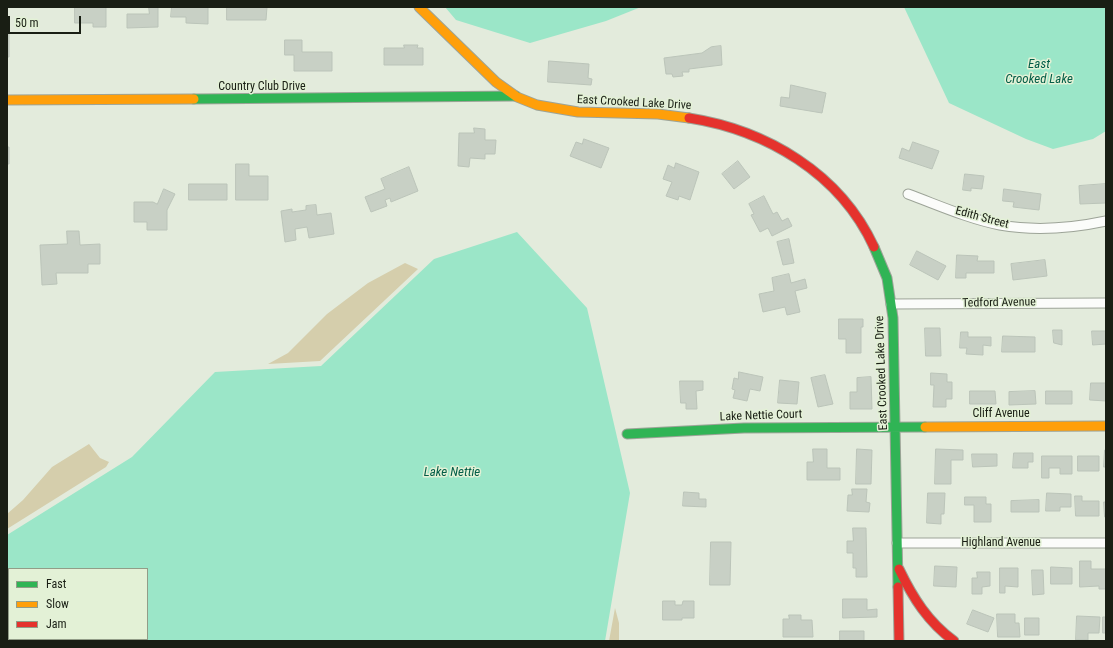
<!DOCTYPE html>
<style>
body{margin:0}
#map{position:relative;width:1113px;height:648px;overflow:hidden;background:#e3ebdc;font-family:"Roboto Condensed",sans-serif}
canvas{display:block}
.frame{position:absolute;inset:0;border:8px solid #191e14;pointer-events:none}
.legend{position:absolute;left:8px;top:568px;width:140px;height:72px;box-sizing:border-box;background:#e3f1d6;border:1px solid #929d88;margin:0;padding:5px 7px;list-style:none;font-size:12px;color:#191e14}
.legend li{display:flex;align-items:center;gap:8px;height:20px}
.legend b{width:20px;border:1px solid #929d88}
.scale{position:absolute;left:8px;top:16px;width:73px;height:18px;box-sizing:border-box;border:2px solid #191e14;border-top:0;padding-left:5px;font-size:12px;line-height:14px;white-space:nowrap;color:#191e14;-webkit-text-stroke:3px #e3f1d6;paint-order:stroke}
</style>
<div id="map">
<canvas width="1113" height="648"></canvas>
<div class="frame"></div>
<ul class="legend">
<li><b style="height:5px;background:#30b455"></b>Fast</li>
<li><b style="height:5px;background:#ff9f0a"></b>Slow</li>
<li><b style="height:5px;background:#e5322d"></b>Jam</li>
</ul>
<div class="scale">50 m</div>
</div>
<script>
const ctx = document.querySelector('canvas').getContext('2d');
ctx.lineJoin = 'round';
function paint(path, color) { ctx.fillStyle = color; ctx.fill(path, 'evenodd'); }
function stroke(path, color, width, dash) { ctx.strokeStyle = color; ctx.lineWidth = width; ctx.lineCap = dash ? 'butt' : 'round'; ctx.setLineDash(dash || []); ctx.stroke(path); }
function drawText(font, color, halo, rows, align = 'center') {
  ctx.font = font + ' "Roboto Condensed",sans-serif'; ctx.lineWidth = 3; ctx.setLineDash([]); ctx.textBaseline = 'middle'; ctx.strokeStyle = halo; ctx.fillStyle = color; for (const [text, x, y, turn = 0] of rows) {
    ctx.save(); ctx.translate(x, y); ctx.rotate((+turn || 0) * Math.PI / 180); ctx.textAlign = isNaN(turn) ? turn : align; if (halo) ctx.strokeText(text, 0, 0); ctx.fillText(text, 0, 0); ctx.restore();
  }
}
paint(new Path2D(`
 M405,263L418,269L320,361L268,364L288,353L327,314L368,283Z
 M89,444L100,458L109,462L106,467L7,529V514L23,500L52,467Z
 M615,608L619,623V641H609Z`), '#d5ceac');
paint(new Path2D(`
 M445,7H641L606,21L530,43L456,20Z
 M904,7H1106V131L1093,139L1053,149L1026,139L949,103Z
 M517,232L587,308L630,493L605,641H7V535L132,457L215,372L321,366L434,259ZM9,569H147V639H9Z`), '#9be6c8');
const building = new Path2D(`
 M75,7H106V27H93V23H75Z
 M149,7H158V27L127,28V14H149Z
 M172,7H208V24L186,23V17H171Z
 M227,7H267L266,20H227Z
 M7,22H9V57H7Z
 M285,40H302V52H332V71H294V55H285Z
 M404,45H418L417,48H423V65H384V48H404Z
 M721,46L722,65L689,69V72H682L683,76L673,77L672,74H666L664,58L702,53L711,47Z
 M549,61L589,64L588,78L592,79L591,85L548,82Z
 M791,85L826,93L822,113L780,106L781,97L789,98Z
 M474,128L485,129V140H496L495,154H485V159L470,158L469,167L458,166L459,133H474Z
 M584,139L609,148L601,168L570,156L576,142L582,144Z
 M913,142L939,151L932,169L899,158L902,148L909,151Z
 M7,147H9V164H7Z
 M738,161L750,177L734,189L722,174Z
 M676,163L699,172L690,200L679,196L678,200L666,196L672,182L663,179L668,165L674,168Z
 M236,164H249V176H268V200H236Z
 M409,167L418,191L391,202L390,198L385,200L387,206L371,212L365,197L385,189L381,179Z
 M965,174L984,176L982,189L971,188V191L963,190Z
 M189,184H227V200H189Z
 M1106,184V203L1080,204L1079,186Z
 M164,189L175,194L167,210V230H147V222H134V202H153L157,204Z
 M1004,189L1041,194L1039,210L1013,207L1014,202L1003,201Z
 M764,196L773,214L777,212L782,221L788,218L792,226L772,236L768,228L760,232L751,215L754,214L749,204Z
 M316,205L317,215L331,213L334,234L309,238L307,227L295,229L296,240L285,242L281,211L292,209V212L306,210V206Z
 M67,231H79L80,245L100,244V264H88V273H56L57,284L42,285L40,245L67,244Z
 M789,239L794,263L783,265L777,242Z
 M917,251L946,266L938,280L910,265Z
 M957,255L978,256L977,261H994V273H966V278H956Z
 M1045,260L1047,276L1013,280L1011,264Z
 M789,274L791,283L805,279L807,288L795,291L800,312L787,315L785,307L763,312L759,294L774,291L772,278Z
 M839,319H863V327H861V353H846V339H839Z
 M925,328H940L941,356H926Z
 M1053,330H1062V345L1054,343Z
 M1092,331H1106V344L1093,345Z
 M961,332H968V337H991V346L983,345V355L966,354L967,348H960Z
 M1003,336L1035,337V352H1002Z
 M739,372L763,377L760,391L750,389L747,401L733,398L735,390L732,389L734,378L738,379Z
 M931,373L947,374V382H952V399H946V407H933L934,385H931Z
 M825,375L833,404L818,407L811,378Z
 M871,377L872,409H850V392H857V378Z
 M780,380L799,382L797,404L778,403Z
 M680,381H703V390L696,391L697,409H686V403H681Z
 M1091,383H1106V401L1090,400Z
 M970,391H995L996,404H970Z
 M1035,391L1036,404L1009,405V392Z
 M1046,391H1072V404H1046Z
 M813,449H827V468H840V480H807V462H813Z
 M857,449L872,450L871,484H856Z
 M936,449L963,450V460H951V484H935Z
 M1105,450H1106V467H1104Z
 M1014,453H1033V462H1028V468H1013Z
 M972,454H997V466L973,467Z
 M1042,456H1072V474H1060V468H1049V478H1042Z
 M1078,456H1099V471H1078Z
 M852,489H867L866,502L870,503L869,512L847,511L848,495H852Z
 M684,492L699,493V499H706V507L683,506Z
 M928,493H945L944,514H941V524L927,523Z
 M1047,493L1071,494V507H1060V511H1046Z
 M1075,496H1082V501H1099V516H1076Z
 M965,497H986V504H991V522H974V505H965Z
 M1039,500V512H1011V501Z
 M1104,502H1106V517H1105Z
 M853,528H866L867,577H856V568H853V553H847V541H853Z
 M711,542H731L730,585H710Z
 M1080,561H1091V569H1106V589H1099V586L1080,587Z
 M935,566L957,567L956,587L934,586Z
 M1051,567L1072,568V584H1051Z
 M1000,568H1018V587L1005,586V593H1000Z
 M1032,570H1043L1044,594L1033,595Z
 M977,572H990V586L982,587V594H972V578H977Z
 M843,599H867V610L877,609V617L843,618Z
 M663,601H675V605H682L683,601H694V618H682V620H663Z
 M973,610L994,618L988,632L967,624Z
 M997,614H1015V623H1019L1020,637H998Z
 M789,615H801V620H812L813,637H783V619H789Z
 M1077,616L1100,617L1099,633H1088V640H1076Z
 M1103,617H1106V633H1103Z
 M1025,618H1039V635H1025Z
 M840,631H864V641H840Z`);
paint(building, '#c8d0c5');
stroke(building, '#bbc4b9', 1);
const street = new Path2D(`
 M908,194C938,205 969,219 1000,225C1034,231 1073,228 1106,221
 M891,304L1106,303
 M897,543H1106`);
const fast = new Path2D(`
 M194,99L516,96
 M874,247L887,278L893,318L898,587
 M627,434L744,428L925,427`);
const slow = new Path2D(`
 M419,7L496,82L517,97L537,105L578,112L658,114L689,118
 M7,100L194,99
 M925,427L1106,426`);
const jam = new Path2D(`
 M689,118C766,130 840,173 874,247
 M899,569C913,598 928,622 954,641
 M898,587L899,641`);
stroke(street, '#9da498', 11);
stroke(fast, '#9da498', 11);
stroke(slow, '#9da498', 11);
stroke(jam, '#9da498', 11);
stroke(street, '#fbfcfa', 9);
stroke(fast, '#30b455', 9);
stroke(slow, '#ff9f0a', 9);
stroke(jam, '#e5322d', 9);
drawText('12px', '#191e14', '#e3f1d6', [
 ["Country Club Drive",262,87],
 ["East Crooked Lake Drive",634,103,3],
 ["Edith Street",982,218,15],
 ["Tedford Avenue",999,303,-1],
 ["East Crooked Lake Drive",882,373,-92],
 ["Cliff Avenue",1001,414],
 ["Lake Nettie Court",761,416,-2],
 ["Highland Avenue",1001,543]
]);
drawText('italic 13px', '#025d47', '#e3f1d6', [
 ["East",1039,65],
 ["Crooked Lake",1039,80],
 ["Lake Nettie",452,473]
]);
</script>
